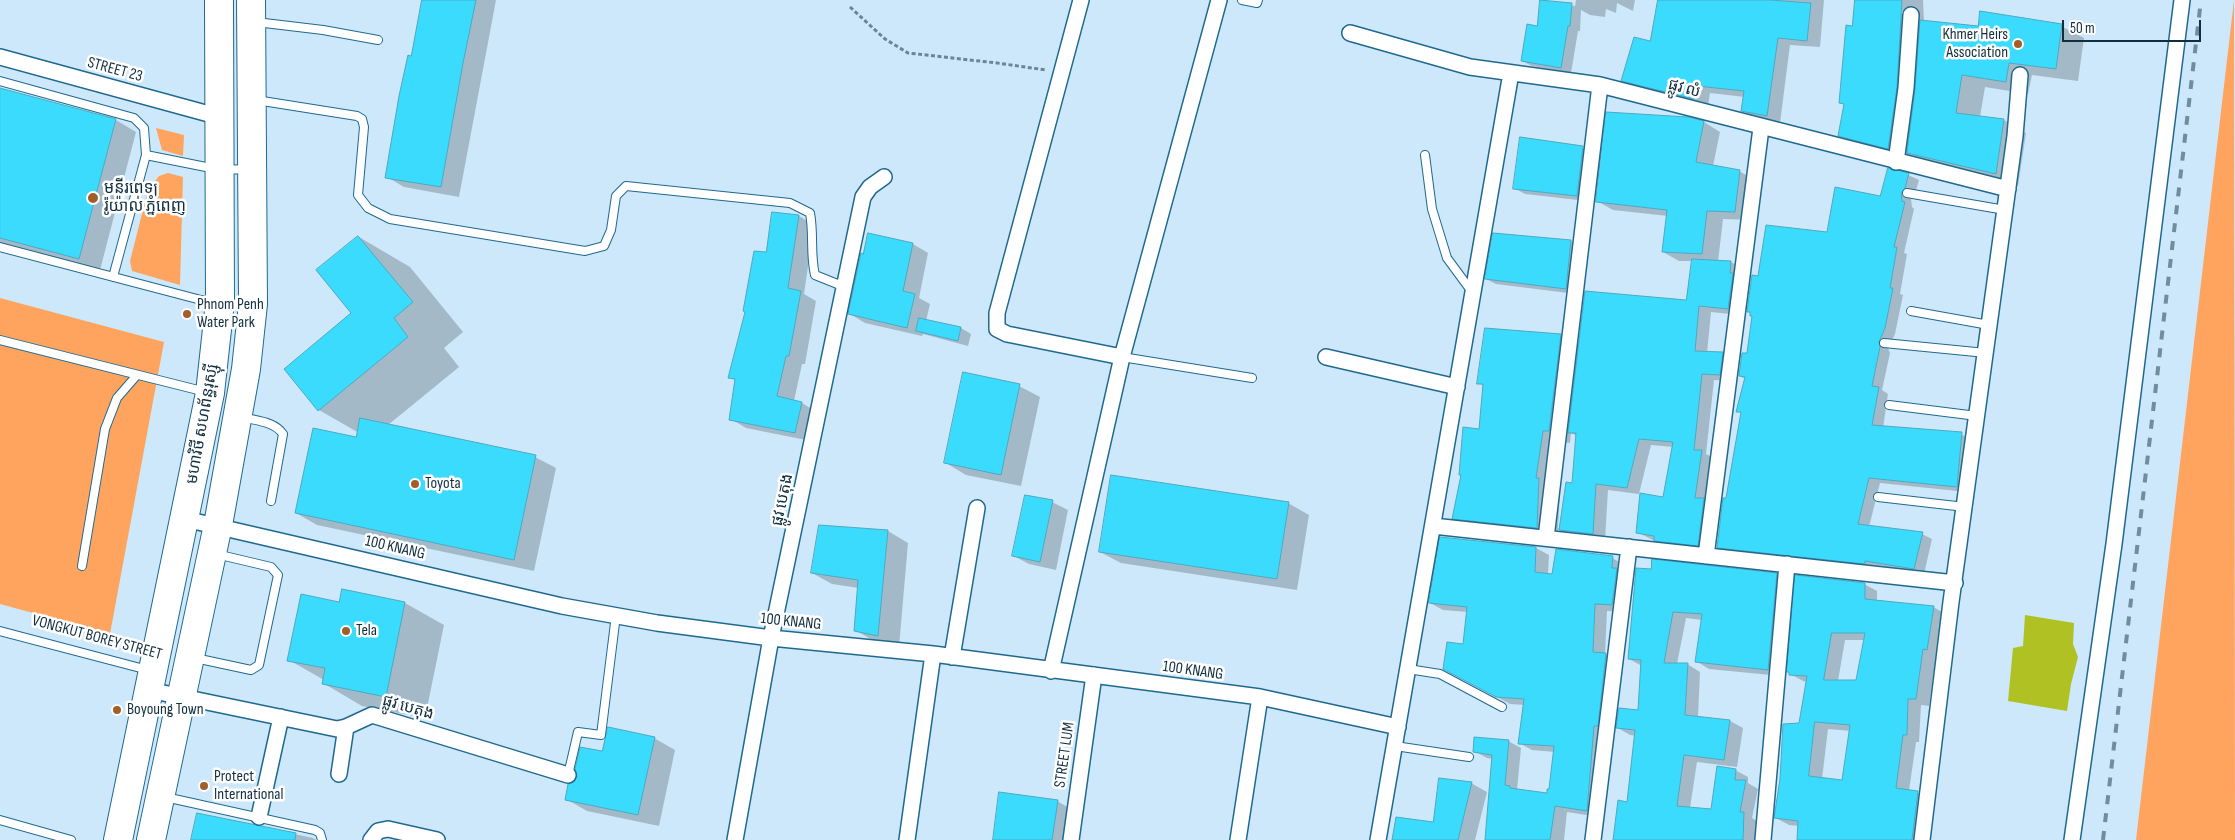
<!DOCTYPE html>
<meta charset="utf-8">
<style>
body{margin:0}
#map{position:relative;width:2235px;height:840px;overflow:hidden;background:#cde8fa;font-family:"Sofia Sans Condensed",sans-serif}
canvas{display:block}
.scale{position:absolute;left:2062px;top:20px;width:139px;height:22px;box-sizing:border-box;border:2px solid #112e3f;border-top:0;padding-left:6px;font-size:15px;line-height:18px;white-space:nowrap;color:#112e3f;-webkit-text-stroke:4px #fff;paint-order:stroke}
</style>
<div id="map">
<canvas width="2235" height="840"></canvas>
<div class="scale">50 m</div>
</div>
<script>
const ctx = document.querySelector('canvas').getContext('2d');
ctx.lineJoin = 'round';
function paint(path, color) { ctx.fillStyle = color; ctx.fill(path, 'evenodd'); }
function stroke(path, color, width, dash) { ctx.strokeStyle = color; ctx.lineWidth = width; ctx.lineCap = dash ? 'butt' : 'round'; ctx.setLineDash(dash || []); ctx.stroke(path); }
function drawText(font, color, halo, rows, align = 'center') {
  ctx.font = font + ' "Sofia Sans Condensed","Noto Sans Khmer",sans-serif'; ctx.lineWidth = 5; ctx.setLineDash([]); ctx.textBaseline = 'middle'; ctx.strokeStyle = halo; ctx.fillStyle = color; for (const [text, x, y, turn = 0] of rows) {
    ctx.save(); ctx.translate(x, y); ctx.rotate((+turn || 0) * Math.PI / 180); ctx.textAlign = isNaN(turn) ? turn : align; if (halo) ctx.strokeText(text, 0, 0); ctx.fillText(text, 0, 0); ctx.restore();
  }
}
paint(new Path2D(`
 M2234,0L2235,840H2136Z
 M156,128L184,135L183,156L162,150Z
 M168,173L183,177L180,285L132,271L130,261L148,190L159,176Z
 M0,298L164,342L110,634L0,604Z`), '#ffa45f');
paint(new Path2D(`
 M2025,615L2074,623L2073,644L2078,657L2071,684L2067,711L2008,701L2013,648L2023,646Z`), '#b0c223');
paint(new Path2D(`
 M423,0H496L459,197L404,187L387,177Z
 M1541,0L1575,6L1576,0H1635L1633,11L1617,3L1616,13L1606,9L1605,17L1590,15L1581,10L1580,31H1578L1571,73L1532,66L1522,61L1538,27Z
 M1659,0H1824L1820,47L1790,45L1780,123L1755,118L1742,111L1745,97L1710,93L1708,106L1636,88L1623,80L1651,43Z
 M1857,0H1923L1924,22L1979,28L2061,26L2084,38L2078,81L2032,75L2028,94L1985,87L1980,117L2004,120L2026,133L2018,186L1930,166L1911,154L1910,160L1862,148L1840,135L1845,105L1840,102ZM1897,8L1921,22V25L1896,11Z
 M0,89L116,120L136,132L100,270L0,243Z
 M1688,118L1704,122L1720,132L1713,166L1739,171L1755,180L1751,220L1723,219L1718,262H1731L1743,269L1740,315L1711,312L1707,353H1722L1734,360L1732,381L1714,380L1706,454L1714,458L1710,552L1667,547L1637,532L1664,498L1673,447L1651,445L1639,494L1608,490L1605,540L1572,537L1558,529V539L1474,530L1453,518L1462,476L1460,474L1480,430L1484,386L1478,383L1560,336L1580,347L1687,302L1693,261H1679L1663,252L1668,216L1613,210L1597,201ZM1571,433L1577,436L1573,484L1560,529L1558,528L1560,491L1557,490L1564,442L1570,443Z
 M1521,138L1583,148L1593,153L1587,201L1525,194L1514,188Z
 M1908,175L1919,180L1915,194L1911,199L1912,207L1914,209L1904,253L1907,254L1900,294L1903,295L1895,334L1888,348L1890,353L1882,390L1888,394L1883,428L1961,434L1972,440L1967,492L1880,483L1869,527L1922,534L1932,539L1924,574L1875,566V569L1728,553L1718,547L1742,413L1737,411L1745,379L1740,376L1748,355L1759,277L1881,198Z
 M799,216L814,225L804,294L816,301L805,364H802L794,401L802,403L817,412L811,441L746,428L731,419L736,381L730,377L767,254Z
 M359,237L410,267L463,332L444,348L459,367L388,425L535,457L556,468L534,571L317,525L296,513L357,439L359,433L319,410L353,313Z
 M1571,241L1581,247L1576,294L1496,284L1486,279Z
 M913,244L928,253L919,298L930,304L926,321L961,328L971,334L968,346L923,334L922,336L865,323L850,314L864,255Z
 M1019,386L1040,397L1021,486L966,475L946,463Z
 M1052,502L1068,510L1056,570L1029,564L1014,556Z
 M1288,503L1309,515L1297,590L1121,563L1100,552Z
 M888,531L908,543L899,647L876,642L855,630L859,588L832,584L812,573Z
 M1536,548L1549,555L1548,574L1553,575L1612,558L1625,565V612L1607,611L1605,654L1618,661L1599,817L1567,812L1564,840H1486L1493,759L1487,758L1474,751L1508,741L1521,748L1517,790L1548,794L1550,790L1555,752L1532,750L1519,743L1525,705L1510,704L1458,676L1464,645L1468,612L1443,610L1430,603Z
 M1637,570L1776,574L1789,582L1781,676L1709,669L1696,661L1702,620L1686,618L1677,664H1687L1700,672L1698,717L1730,721L1743,728L1737,767L1697,762L1690,808L1712,811L1735,770L1748,777V783L1758,789L1752,818L1757,821L1756,840H1615L1628,803L1636,736L1630,735L1618,728L1639,712L1642,666L1629,659Z
 M1864,584L1877,591V601L1933,607L1946,614L1940,657L1936,656L1929,706L1921,705L1919,742H1916L1909,791L1918,793L1931,800L1926,840H1798L1799,826L1789,825L1776,818L1800,724L1808,682L1803,681L1790,674ZM1845,640H1865L1857,681H1838ZM1828,729L1851,731L1843,781L1822,779Z
 M340,603H405L444,625L425,718L362,706L323,683L324,680L289,660Z
 M654,738L675,750L659,826L587,811L566,799L575,783L603,753Z
 M1471,783L1487,792L1475,840H1393L1434,823Z
 M1057,801L1078,813L1074,840H994Z
 M198,814L313,838L316,840H192Z`), '#0003');
const building = new Path2D(`
 M422,0H476L463,63L441,187L385,178L399,96L408,55L411,56Z
 M1540,0L1572,3L1570,26H1568L1561,68L1521,61L1527,24L1537,26Z
 M1658,0H1770L1811,3L1807,41L1778,38L1767,116L1741,111L1744,91L1697,86L1694,99L1621,81L1634,37L1650,41Z
 M1855,0H1902L1897,87L1888,149L1838,136L1844,104L1839,103L1846,25L1852,26Z
 M1980,11L2062,24L2056,69L2009,63L2006,82L1962,75L1956,113L2004,119L1996,174L1907,153L1915,89L1920,20L1978,26Z
 M0,88L116,119L79,259L0,238Z
 M1606,112L1688,117L1704,121L1696,162L1740,170L1735,212L1707,211L1702,254L1662,252L1667,210L1596,202Z
 M1520,137L1583,146L1577,196L1513,189Z
 M1888,168L1909,173L1905,188L1901,193L1902,201L1905,202L1894,247H1897L1890,288H1893L1885,328L1879,342L1880,347L1872,386L1879,387L1872,425L1962,432L1957,487L1869,478L1858,524L1923,532L1914,569L1865,561V564L1717,548L1723,498H1726L1741,412H1736L1745,377L1739,376L1742,353H1747L1752,316H1750V312H1747L1752,275L1758,276L1766,225L1827,232L1835,187L1880,196Z
 M772,212L799,215L788,288L801,291L789,356H786L777,396L802,402L795,433L729,420L735,379L728,378L745,312L743,311L754,251L766,252Z
 M868,233L913,243L903,291L915,294L907,328L848,314L861,253L863,254Z
 M1493,233L1571,240L1566,289L1485,279Z
 M358,236L413,302L394,318L408,337L318,411L284,369L351,313L316,270Z
 M1692,259L1731,261L1730,273H1733L1728,309L1699,306L1695,351L1723,352L1720,375L1702,374L1694,450H1702L1695,498H1704L1698,546L1654,541V536L1636,533L1640,493L1663,497L1673,442L1639,439L1627,488L1596,484L1593,534L1559,530L1566,482L1572,483L1576,433H1568L1585,291L1686,300Z
 M919,318L961,327L958,341L916,331Z
 M1485,328L1561,334L1549,431H1543L1536,478H1539L1537,528L1452,519L1461,475H1459L1463,427L1479,429L1483,384H1477Z
 M963,372L1020,384L1001,475L944,463Z
 M360,418L536,455L514,560L295,513L313,428L356,437Z
 M1111,475L1289,502L1277,579L1099,552Z
 M1025,495L1053,500L1040,562L1012,556Z
 M819,525L888,530L878,636L854,631L858,580L811,573Z
 M1440,537L1536,547L1535,572L1552,574L1556,549L1613,556L1612,568H1617L1612,605L1595,604L1593,652L1606,653L1598,726H1594L1587,811L1555,806L1550,840H1485L1492,755L1473,752L1474,737L1509,740L1505,785L1510,786V788L1547,793V789H1549L1554,746L1518,744L1524,699L1496,697L1443,669L1447,642L1463,644L1467,607L1429,603Z
 M1652,559L1777,573L1768,670L1695,662L1702,614L1673,612L1664,663H1688L1685,715L1730,720L1724,760L1684,755L1677,806L1711,809L1717,766L1736,769L1735,780H1746L1740,812H1744L1743,840H1613L1618,800L1627,802L1635,730L1616,728L1619,708L1638,710L1641,660L1628,659L1636,568L1651,569Z
 M1795,575L1865,583V599L1934,606L1927,650L1923,649L1916,699H1908L1907,735H1903L1896,788L1918,791L1912,840H1797L1798,821L1774,818L1780,779L1783,724L1799,723L1807,676L1789,675V672H1787ZM1832,633H1865L1856,680H1824ZM1815,722L1850,725L1842,780L1809,776Z
 M342,589L405,602L386,697L322,684L325,668L287,661L301,594L339,602Z
 M608,727L655,737L638,815L565,800L568,784L574,782L577,777L575,769L580,747L602,751Z
 M1439,778L1472,782L1458,840H1392L1396,817L1433,822Z
 M999,792L1058,800L1052,840H993Z
 M197,813L296,833L295,840H191Z`);
paint(building, '#3bdbfe');
stroke(building, '#4ca9c0', 1);
const lane = new Path2D(`
 M1242,0L1257,3L1258,0
 M256,22L323,30L378,40
 M0,81L134,118L144,128L146,155L113,277
 M256,100L357,116L362,119L364,127L358,195L368,208L390,219L585,251L604,246L611,230L616,196L626,186L790,203L810,213C814,234 810,255 815,275L845,287
 M146,155L221,170L248,169
 M1425,155L1432,209L1447,258L1472,292
 M1907,193L2005,210
 M0,247L201,300L216,302
 M1911,311L1989,325
 M0,340L206,392
 M1884,343L1986,353
 M1122,357L1252,378
 M1889,405L1977,416
 M242,417C256,421 274,421 283,434L271,501
 M1878,497L1965,507
 M82,566L105,429L117,398L137,375
 M0,631L148,670
 M195,658L251,670L259,665L278,575L271,567L216,554
 M1408,669L1440,674L1502,707
 M1395,746L1469,757
 M568,775L578,732L601,735L616,615
 M165,797L315,830L320,833L322,840
 M0,820L71,840`);
const street = new Path2D(`
 M1081,0L997,313V329L1007,334L1122,357
 M1350,33L1470,67L1600,85L2008,189
 M0,57L220,117
 M1896,162L1906,88L1911,15
 M1326,357L1457,387
 M185,519L562,606L657,623L771,638L933,654L1260,697L1398,727
 M1433,526L1955,583
 M1546,538L1600,85
 M1706,556L1761,128
 M952,657L977,508
 M1051,671L1122,357L1219,0
 M149,690L337,729L346,727L372,715L568,775
 M339,774L346,727
 M259,817L281,717
 M371,840L378,831L388,829L437,840
 M735,840L771,638L863,197L870,187L884,177
 M907,840L933,654
 M1071,840L1094,675
 M1238,840L1260,697
 M1378,840L1511,73
 M1593,840L1629,547
 M1763,840L1787,564
 M1922,840L1951,602L2015,136L2020,75
 M2072,840L2114,544L2182,0`);
const highway = new Path2D(`
 M118,840L210,393L220,302L219,0
 M151,840L218,525L246,369L253,304L251,0`);
stroke(lane, '#1f6990', 10);
stroke(street, '#1f6990', 18);
stroke(highway, '#1f6990', 30);
stroke(new Path2D(`
 M850,7L885,39L908,53L997,63L1046,70`), '#698597', 3, [4, 2.5]);
stroke(lane, '#fff', 8);
stroke(street, '#fff', 15);
stroke(highway, '#fff', 28);
stroke(new Path2D(`
 M2103,840L2201,0`), '#708c9e', 4, [9, 9]);
for (const [x, y, r, color] of [
 [2018,44,5,"#a05e2a"],
 [93,198,6,"#a05e2a"],
 [187,314,5,"#a05e2a"],
 [415,484,5,"#a05e2a"],
 [346,631,5,"#a05e2a"],
 [117,710,5,"#a05e2a"],
 [204,786,5,"#a05e2a"]
]) { const dot = new Path2D(); dot.arc(x, y, r, 0, 2 * Math.PI); ctx.fillStyle = color; ctx.fill(dot); stroke(dot, '#fff', 2); }
drawText('16px', '#112e3f', '#fff', [
 ["Khmer Heirs",2008,35,"right"],
 ["Association",2008,53,"right"],
 ["មន្ទីរពេទ្យ",104,189],
 ["រ៉ូយ៉ាល់ ភ្នំពេញ",104,207],
 ["Phnom Penh",197,305],
 ["Water Park",197,323],
 ["Toyota",425,484],
 ["Tela",356,631],
 ["Boyoung Town",127,710],
 ["Protect",214,777],
 ["International",214,795]
], 'left');
drawText('16px', '#112e3f', '#fff', [
 ["STREET 23",115,70,15],
 ["ផ្លូវ លំ",1684,89,15],
 ["មហាវិថី សហព័ន្ធរុស្ស៊ី",203,424,-80],
 ["ផ្លូវ បេតុង",783,500,-78],
 ["100 KNANG",395,548,13],
 ["100 KNANG",791,622,6],
 ["VONGKUT BOREY STREET",97,638,15],
 ["100 KNANG",1193,671,8],
 ["ផ្លូវ បេតុង",408,708,16],
 ["STREET LUM",1065,755,-82]
]);
</script>
